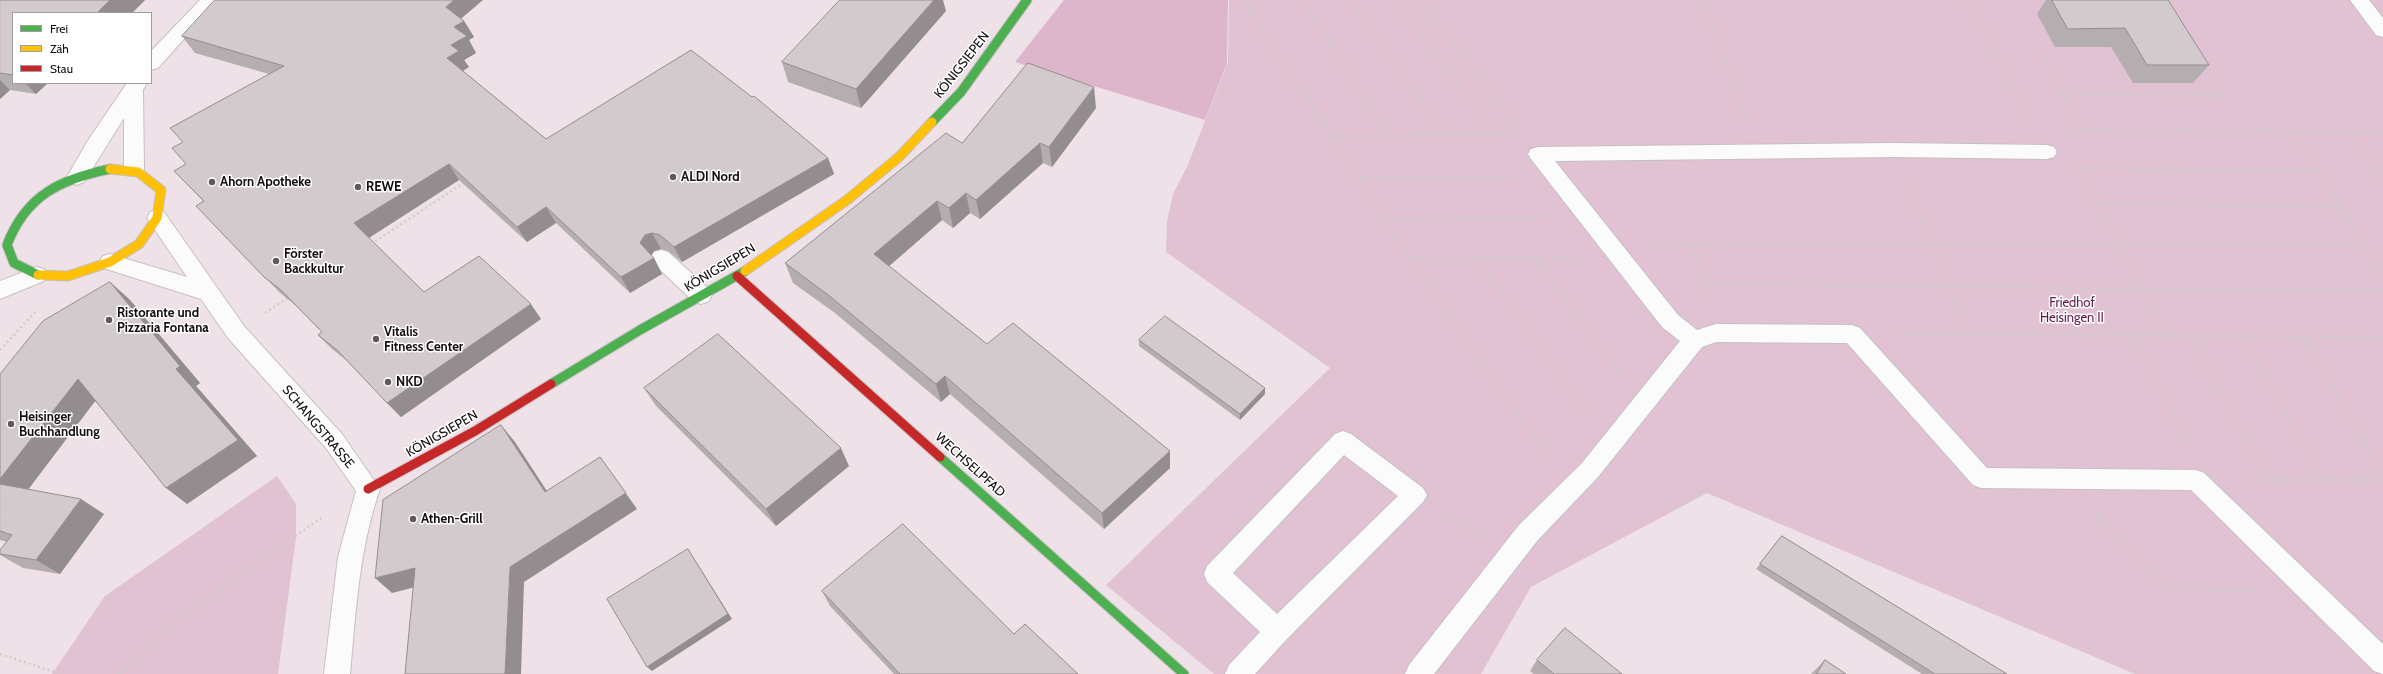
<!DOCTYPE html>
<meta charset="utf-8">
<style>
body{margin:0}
#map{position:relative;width:2383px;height:674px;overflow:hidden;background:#eee2e8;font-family:Cabin,sans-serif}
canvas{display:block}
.legend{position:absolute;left:12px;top:12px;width:140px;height:72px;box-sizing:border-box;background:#fff;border:1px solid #a19ea0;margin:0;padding:5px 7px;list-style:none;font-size:12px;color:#140d11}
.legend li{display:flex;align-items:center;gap:8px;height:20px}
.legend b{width:20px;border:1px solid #a19ea0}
</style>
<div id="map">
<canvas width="2383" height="674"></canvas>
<ul class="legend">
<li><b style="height:5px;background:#4caf50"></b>Frei</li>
<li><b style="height:5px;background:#ffc107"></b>Zäh</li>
<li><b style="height:5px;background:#c62828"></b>Stau</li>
</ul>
</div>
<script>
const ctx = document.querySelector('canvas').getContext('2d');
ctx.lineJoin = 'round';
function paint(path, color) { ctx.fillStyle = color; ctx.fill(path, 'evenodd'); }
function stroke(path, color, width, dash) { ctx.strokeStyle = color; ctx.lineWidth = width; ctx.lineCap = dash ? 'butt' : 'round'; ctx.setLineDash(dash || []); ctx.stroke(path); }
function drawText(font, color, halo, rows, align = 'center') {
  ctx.font = font + ' Cabin,sans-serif'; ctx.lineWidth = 3; ctx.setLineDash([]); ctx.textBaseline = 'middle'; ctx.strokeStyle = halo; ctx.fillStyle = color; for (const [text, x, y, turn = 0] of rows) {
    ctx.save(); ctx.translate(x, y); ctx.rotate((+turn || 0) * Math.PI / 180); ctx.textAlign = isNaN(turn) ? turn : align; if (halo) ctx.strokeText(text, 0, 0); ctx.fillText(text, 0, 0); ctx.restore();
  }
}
paint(new Path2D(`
 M1229,0H2383V674H2135L1707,493L1531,587L1481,674H1214L1106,585L1330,368L1166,252L1167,221L1173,194L1187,167L1228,62Z
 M277,476L296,504V537L278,674H52L105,596Z`), '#e1c2d3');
paint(new Path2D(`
 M1064,0H1228L1227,63L1205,120L1015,62Z`), '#deb6cc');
const lane = new Path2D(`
 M2350,0H2369L2383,18V37L2376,35Z
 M1893,143L2047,145L2054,147L2057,152L2054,157L2047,159L1893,157L1555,161L1678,315L1697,330L1716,324L1852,325L1860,328L1987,468L2196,470L2204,473L2383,644V674L2374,671L2191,490L1981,488L1973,485L1847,343L1716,342L1702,347L1598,477L1537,541L1434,674H1405L1409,665L1519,525L1582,463L1680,341L1662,327L1531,159L1528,154L1531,149L1538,147Z
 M661,250L668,252L709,289L712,295L709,301L701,304L693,301L654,264L650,258L654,252Z
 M1343,431L1351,434L1423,488L1427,495L1423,502L1286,640L1255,674H1225L1229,665L1260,632L1207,582L1204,574L1207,566L1335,434ZM1344,455L1398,496L1277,614L1233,573Z`);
const street = new Path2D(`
 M200,0H219L158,68L151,70V51Z
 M127,83H147L143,90L144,169L141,174L134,176L127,174L124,169V118L84,182L77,185L70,182L67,177L87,142Z
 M157,210L164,212L244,326L342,434L380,489C359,549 356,611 350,674H324L338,557L356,491L326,448L228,338L201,299L103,268L99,262L103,256L110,254L187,277L147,218L150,212Z
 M36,267L44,269L47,275L44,281L0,299V281Z`);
const fast = new Path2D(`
 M932,122L961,92L1027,0
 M38,275L14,263L7,245C26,195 61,179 110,169
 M551,384L640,330L745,271
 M940,457L1184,674`);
const slow = new Path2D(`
 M745,271L847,200L899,157L932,122
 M38,275L68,276L110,262L139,244L157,218L161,190L138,172L110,169`);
const jam = new Path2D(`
 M737,276L940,457
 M368,489L475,431L551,384`);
stroke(lane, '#c8bfc4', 2);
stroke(street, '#c8bfc4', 2);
stroke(fast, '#c8bfc4', 11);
stroke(slow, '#c8bfc4', 11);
stroke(jam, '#c8bfc4', 11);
stroke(new Path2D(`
 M1245,0L1252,16L1360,178L1398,241L1551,461
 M1245,0H1256
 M1302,0L1389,135
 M1350,0L1444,135
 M1395,0L1497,135
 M1420,0L1520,130
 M1703,0L1746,121
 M1967,0L2031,122
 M2041,53L2083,131
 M2062,93L2223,96L2204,69
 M2070,131H2291
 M2350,132L2383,180
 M2383,132L2291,131L2383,274
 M1332,136L1513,135
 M2077,164L2166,335
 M2079,168L2316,170
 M1360,178L1515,177
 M1906,180L1969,335
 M2098,204L2340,207
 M1386,220L1545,217
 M1651,243H1692
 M371,244L465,182
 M1476,257L1589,416
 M1534,257L1621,376
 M1411,259L1578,258
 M1703,284L1692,243L2365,245
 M1708,301L1703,284L2142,289H2383
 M265,313L289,297
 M1899,334L2383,337
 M2132,335L2190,447
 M2190,336L2269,480
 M2304,337L2383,476
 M2244,338L2322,479
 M0,350L35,312
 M2246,480H2383
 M1444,513L1480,536
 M2096,513L2166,589L2258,590
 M0,654L61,674
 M118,674L183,615L324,516`), '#cfcdce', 2.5, [2, 3]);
paint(lane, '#fcfbfc');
paint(street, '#fcfbfc');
stroke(fast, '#4caf50', 9);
stroke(slow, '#ffc107', 9);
stroke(jam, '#c62828', 9);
paint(new Path2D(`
 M0,0H145L132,13H13V83H48L36,94L10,90L0,99Z
 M2046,0H2168L2209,65L2193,83H2133L2111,47H2055L2037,14Z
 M946,11L861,108L788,82L782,62Z
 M461,19L464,21L474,37L469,40L476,53L464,60L469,67L463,71L546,139L828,158L834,174L682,262L668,251L661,249L654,251L651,255L654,258L662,274L630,293L556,223L527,242L459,180L369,238L424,292L541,319L401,417L351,364L332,349L318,335L322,332L295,305L279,292L196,206L203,201L174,171L186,164L183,142L269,74L195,53L182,36Z
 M1096,108L1052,167L1043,163L980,219L970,213L953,228L942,220L889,266L987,344L1170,451V468L1104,529L950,394L941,402L835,313L793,283L785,263L962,143Z
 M110,282L130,300L200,383L196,386L257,456L187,504L95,401L28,489L104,514L60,574L23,568L0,555V550L7,542L0,540V374Z
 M1139,340L1265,394L1240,420L1139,346Z
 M644,388L849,466L776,526L656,406Z
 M1782,536L2007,674H1922L1756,569Z
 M822,591L1014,634L1078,674H894L830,606Z
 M1537,660L1622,674H1534L1530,671Z
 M1825,660L1846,674H1811Z`), '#b5aeb1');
paint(new Path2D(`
 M110,0H145L132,13H97Z
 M454,0H483L456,23L446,7Z
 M934,0H943L946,11L861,108L856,89Z
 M464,21L474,37L469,40L476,53L464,60L469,67L457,74L447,58L451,45L454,27Z
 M0,80L10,90L0,99Z
 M25,83H48L36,94Z
 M1094,87L1096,108L1052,167L1049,147Z
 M1040,143L1043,163L980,219L976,200Z
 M828,158L834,174L682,262L674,247Z
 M449,164L459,180L367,239L354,223Z
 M966,193L970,213L953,228L949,208Z
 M937,201L942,220L880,274L874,254Z
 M546,207L556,223L527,242L517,227Z
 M652,233L661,249L654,251L649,259L640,243L645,235Z
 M654,258L662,274L630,293L621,277Z
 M110,282L130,300L200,383L196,386L257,456L187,504L166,488L176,369Z
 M531,304L541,319L401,417L387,403Z
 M945,376L950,394L941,402L936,384Z
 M78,379L99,396L21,499L0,486V479Z
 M1265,388V394L1240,420V414Z
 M501,425L515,442L558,508L545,492Z
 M841,448L849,466L776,526L766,509Z
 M1170,451V468L1104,529L1102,513Z
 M600,457L637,509L524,582L521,674H505L510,567Z
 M81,499L104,514L60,574L36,560Z
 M688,549L732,619L652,671L647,667Z
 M415,568L431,583L392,593L375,578Z`), '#948d90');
const building = new Path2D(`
 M0,0H110L97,13H13V75L0,73Z
 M215,0H454L446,7L464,21L454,27L467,36L451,45L459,51L447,58L546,139L691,50L752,97L754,96L828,158L674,247L660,235L652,233L645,235L640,243L654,258L621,277L546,207L517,227L449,164L354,223L424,292L479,256L531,304L387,403L337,350L318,335L322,332L281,290L264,277L196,206L204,201L174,171L186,164L172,148L183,142L170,128L284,66L182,36Z
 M840,0H934L856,89L782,62Z
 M2052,0H2168L2209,65H2147L2125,28L2068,29Z
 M1028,63L1094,87L1049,147L1040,143L976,200L966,193L949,208L937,201L874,254L987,344L1013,323L1170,451L1102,513L945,376L936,384L827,294L785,263L946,133L962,143Z
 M110,282L180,366L176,369L238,440L166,488L78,379L0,479V374L43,321Z
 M1165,316L1265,388L1240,414L1139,340Z
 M718,334L841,448L766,509L644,388Z
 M501,425L545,492L600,457L626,493L510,567L505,674H405L415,568L375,578L383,500Z
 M0,484L81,499L36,560L0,554V550L12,535L0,531Z
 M903,524L1014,634L1025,624L1078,674H900L822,591Z
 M1782,536L2007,674H1935L1760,564Z
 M688,549L728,614L647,667L607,599Z
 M1565,628L1622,674H1554L1537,660Z
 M1825,660L1846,674H1817Z`);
paint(building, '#d3cace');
stroke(building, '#948d90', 1);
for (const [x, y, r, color] of [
 [673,177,4,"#60585c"],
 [212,182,4,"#60585c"],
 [358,187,4,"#60585c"],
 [276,261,4,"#60585c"],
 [109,320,4,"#60585c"],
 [376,339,4,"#60585c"],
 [388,382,4,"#60585c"],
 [11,424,4,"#60585c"],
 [413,519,4,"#60585c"]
]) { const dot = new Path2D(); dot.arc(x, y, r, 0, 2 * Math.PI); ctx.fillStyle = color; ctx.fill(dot); stroke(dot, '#fff', 1.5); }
drawText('13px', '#140d11', '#fff', [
 ["KÖNIGSIEPEN",962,65,-52],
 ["KÖNIGSIEPEN",720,268,-31],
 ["SCHANGSTRASSE",318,427,50],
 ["KÖNIGSIEPEN",442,434,-30],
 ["WECHSELPFAD",970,465,42]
]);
drawText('bold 13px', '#140d11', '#fff', [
 ["ALDI Nord",681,177],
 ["Ahorn Apotheke",220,182],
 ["REWE",366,187],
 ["Förster",284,254],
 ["Backkultur",284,269],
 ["Ristorante und",117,313],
 ["Pizzaria Fontana",117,328],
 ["Vitalis",384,332],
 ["Fitness Center",384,347],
 ["NKD",396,382],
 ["Heisinger",19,417],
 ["Buchhandlung",19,432],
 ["Athen-Grill",421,519]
], 'left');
drawText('13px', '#631a4a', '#fff', [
 ["Friedhof",2072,303],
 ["Heisingen II",2072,318]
]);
</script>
